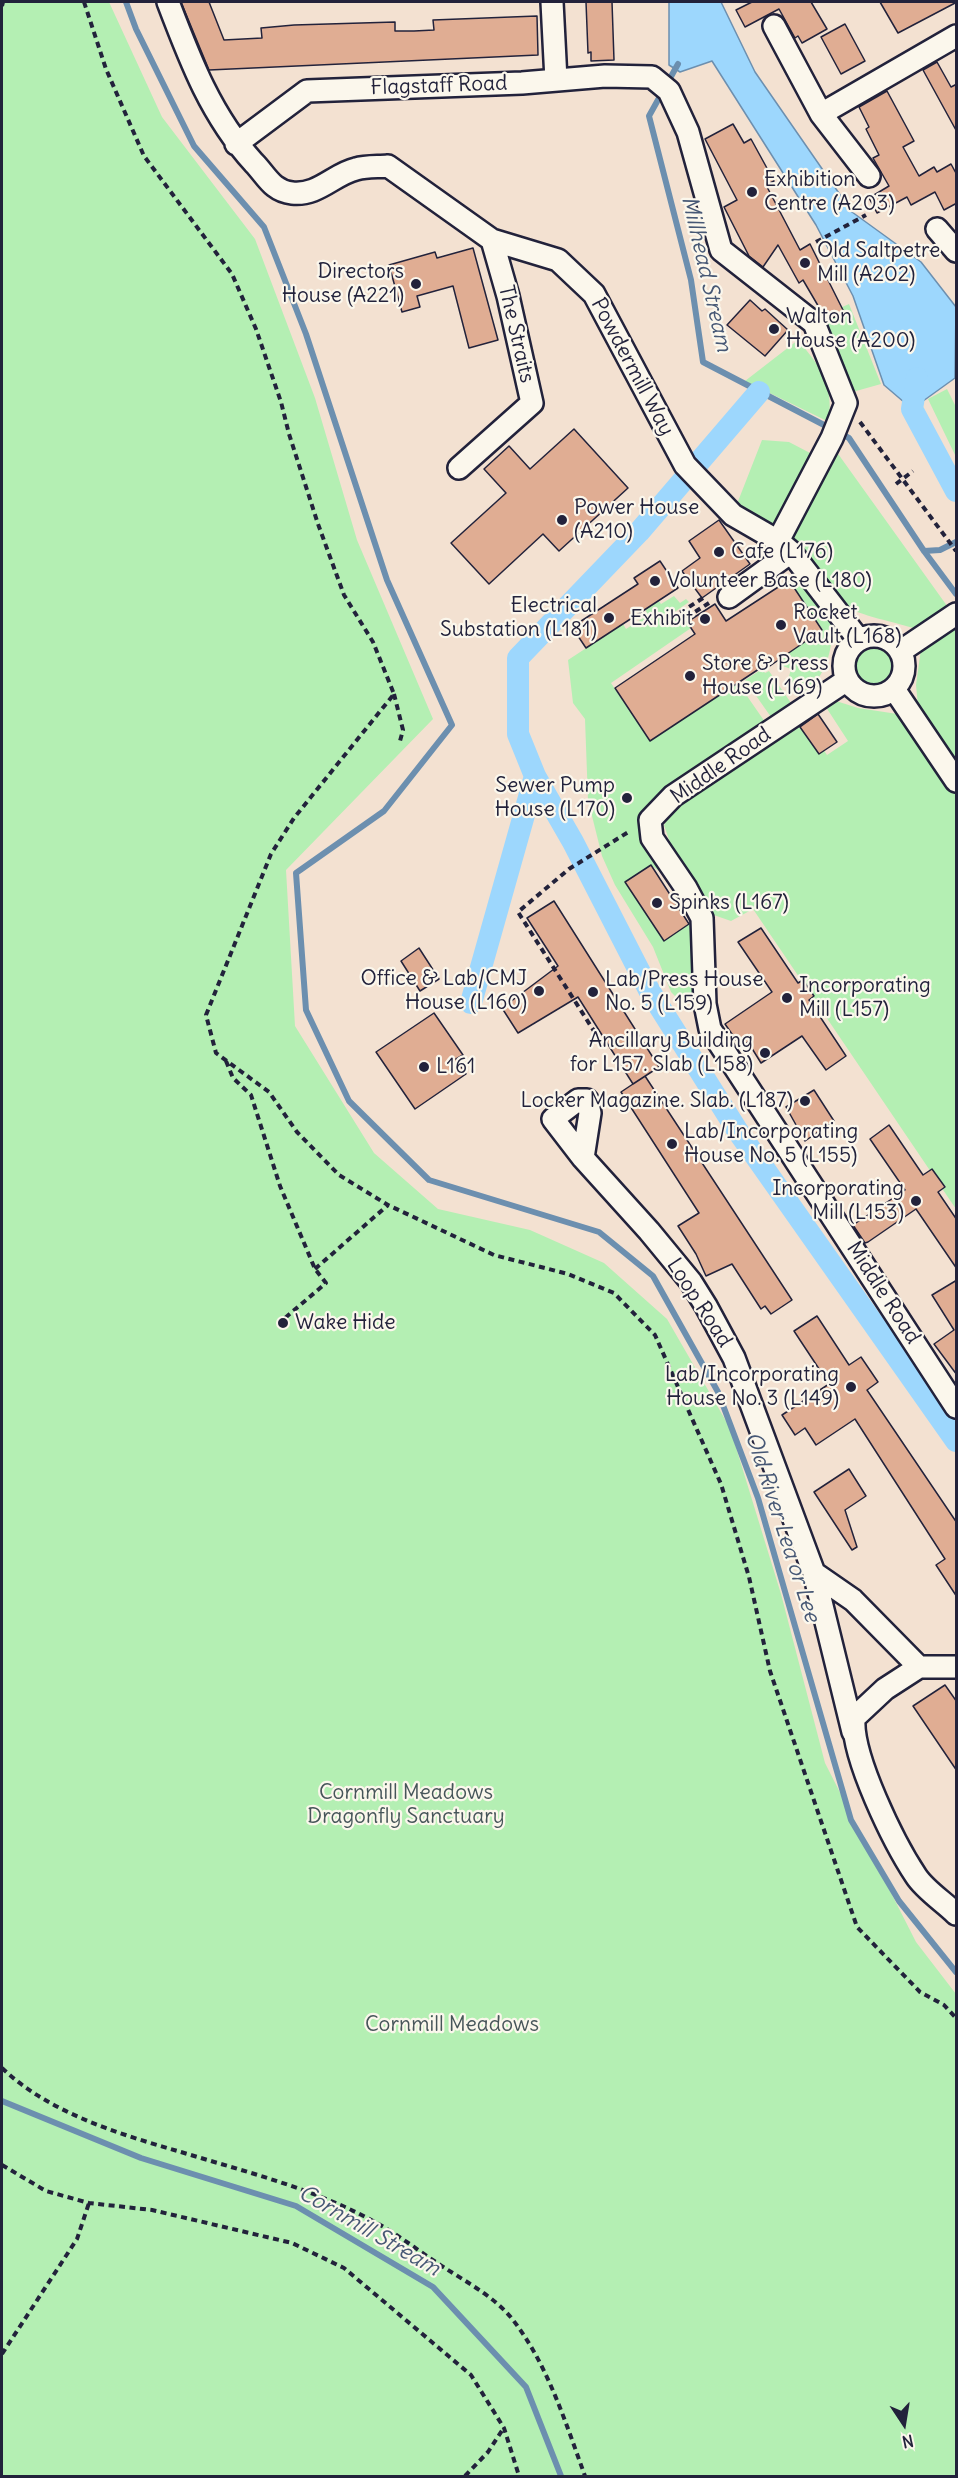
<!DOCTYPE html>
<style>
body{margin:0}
#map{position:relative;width:958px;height:2478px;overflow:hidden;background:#f3e1d1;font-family:Delius,sans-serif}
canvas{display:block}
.frame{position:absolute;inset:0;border:3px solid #22223b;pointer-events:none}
.north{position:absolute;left:874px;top:2394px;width:60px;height:60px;-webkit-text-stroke:4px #fbf7ec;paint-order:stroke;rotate:168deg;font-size:16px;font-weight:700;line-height:24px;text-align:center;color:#22223b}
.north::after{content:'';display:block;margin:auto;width:21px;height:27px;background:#22223b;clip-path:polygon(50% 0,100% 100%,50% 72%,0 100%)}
</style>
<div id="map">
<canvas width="958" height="2478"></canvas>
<div class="frame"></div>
<div class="north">N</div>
</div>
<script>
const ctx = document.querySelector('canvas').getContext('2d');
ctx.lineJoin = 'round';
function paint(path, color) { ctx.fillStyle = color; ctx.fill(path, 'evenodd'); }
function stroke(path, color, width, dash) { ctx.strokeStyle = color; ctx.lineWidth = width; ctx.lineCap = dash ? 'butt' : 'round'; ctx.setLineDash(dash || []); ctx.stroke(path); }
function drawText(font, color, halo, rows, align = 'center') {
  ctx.font = font + ' Delius,sans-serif'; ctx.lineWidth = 4.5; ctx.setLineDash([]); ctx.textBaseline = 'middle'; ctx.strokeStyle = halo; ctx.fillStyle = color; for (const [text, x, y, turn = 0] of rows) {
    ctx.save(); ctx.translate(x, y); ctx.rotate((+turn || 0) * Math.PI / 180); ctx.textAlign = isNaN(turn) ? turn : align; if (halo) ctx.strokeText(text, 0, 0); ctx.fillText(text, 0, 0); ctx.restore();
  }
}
paint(new Path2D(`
 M2,2H109L162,117L255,239L315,398L357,540L433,719L286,870L295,1026L374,1153L438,1209L530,1230L604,1263L667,1319L730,1428L781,1594L825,1763L916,1942L956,1994V2476H2Z
 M849,304L881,384L849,393L820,317Z
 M798,340C822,369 833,383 829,422L745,381Z
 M947,389L956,407V457L928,399Z
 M762,440L789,442L812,454L774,525L764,524L735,509Z
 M831,444L950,610L916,629C900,623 856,615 846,606C826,589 810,562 793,542L790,531Z
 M792,579C803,588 818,599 826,611C841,634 825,690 796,694L787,684L791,669L783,666L779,657L823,630L789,580Z
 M674,596L680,603L686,599L689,602L673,613L680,623L686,620L691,628L611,683L650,741L738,683L765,722L669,790L652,805L668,872L664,875L651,865L625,882L664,941L693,920L679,896L682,895L697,919L701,996L683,1004L671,992L653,947L615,885L602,856L588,800L585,719L573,703L568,660L623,624L626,629L648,615L645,609L659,601L661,604Z
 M956,624V1209L753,909L731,921L705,912L678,866L664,825L681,800L803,720L827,755L848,741L822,701L833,700L858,708L904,715L918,706L916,685L921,649Z
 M848 666a26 26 0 1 1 52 0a26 26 0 1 1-52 0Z
 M757,662L765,673L769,671L791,703L771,717L745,680L759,671L755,664Z`), '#b4efb3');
const water = new Path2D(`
 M669,2H721L755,72L852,212L921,262L956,307L955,378L912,409L884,385L853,296L816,225L712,61L680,72L669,65Z`);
paint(water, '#9dd7fd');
stroke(water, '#6c8faf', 1.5);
stroke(new Path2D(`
 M126,2L136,29L194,146L264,227L306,334L387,580L452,725L384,811L296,873L306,1010L349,1101L429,1180L599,1232L653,1276L718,1392L758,1498L851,1820L899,1901L956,1972
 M678,64L649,116L691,280L703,362L849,438L924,551L956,594
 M924,551L940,550L956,542
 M2,2101L141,2158L296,2206L433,2287L526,2387L561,2476`), '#6c8faf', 6);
stroke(new Path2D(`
 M917,378L912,409L956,491
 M759,392L639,532L518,658V734L535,776L573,842L649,990L737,1130L956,1441
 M471,1003L535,776`), '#9dd7fd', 22);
const building = new Path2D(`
 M181,2H209L224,40L262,38L261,28L294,25L395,22V31H414L434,30L433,20L537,16L538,55L209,70Z
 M586,2H612L614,60L591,61V52L588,53Z
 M752,2H811L827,29L802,43L798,36L795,38L779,9L745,27L736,10Z
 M880,2H957L898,33Z
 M845,24L865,61L841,74L821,37Z
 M937,62L951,87L957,84V132L923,70Z
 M887,91L914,141L903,147L919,176L934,167L937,172L951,164L957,175V203L944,210L935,192L911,205L907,197L877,213L869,198L889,186L873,158L879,155L866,129L869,127L859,107Z
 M733,124L744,143L751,139L774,181L766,185L800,250L810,244L844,312L827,321L803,280L799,283L778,245L763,267L749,256L724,207L737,200L705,139Z
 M473,248L498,340L469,348L453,286L417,296L420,307L402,312L389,265L435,252L437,258Z
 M750,300L762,311L765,309L788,330L765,356L727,325Z
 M574,429L628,488L559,551L543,534L489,584L451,543L506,493L484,469L509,446L530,469Z
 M719,520L750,564L702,598L682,571L700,558L689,541Z
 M660,561L678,588L586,648L572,627L638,584L634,578Z
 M789,580L822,630L764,670L762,667L650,741L615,688L695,634L687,622L715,604L726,621Z
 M818,714L837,742L819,754L800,727Z
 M651,865L689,924L664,941L625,882Z
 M554,901L659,1067L633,1084L578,997L518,1033L502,1008L558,966L527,918Z
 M761,928L798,983L803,980L814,996L809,1000L846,1056L826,1070L802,1036L761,1063L748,1042L741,1047L725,1024L772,992L738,942Z
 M419,948L439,979L420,991L401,961Z
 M434,1013L463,1055L456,1059L466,1074L415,1109L376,1052Z
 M645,1076L792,1300L771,1314L765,1306L761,1309L732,1264L706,1276L696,1254L678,1226L699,1213L621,1092Z
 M814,1090L834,1121L805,1141L786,1107Z
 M889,1125L923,1175L932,1169L945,1187L938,1192L957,1220V1269L916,1209L868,1242L865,1243L853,1225L905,1190L870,1139Z
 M957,1280V1375L934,1344L954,1330L932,1295Z
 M817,1316L849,1365L861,1357L878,1382L867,1390L957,1523V1597L936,1565L945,1559L855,1419L816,1445L805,1428L795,1435L782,1415L829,1384L794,1331Z
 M849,1469L866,1496L845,1510L857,1547L852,1550L814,1492Z
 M945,1685L957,1702V1771L913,1706Z`);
paint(building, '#e0ad93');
stroke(building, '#22223b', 1.5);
const minor = new Path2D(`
 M168,2C190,60 211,116 254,163C266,175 272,191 292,193C318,196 334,174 356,169C366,166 378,167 388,166L492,240L558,260L594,294L685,465L733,515L778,541L791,552L859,640
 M552,2L556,80
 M774,26L821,114L869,176
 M821,114L956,36
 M236,144L307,91L522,83L605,76L652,77L669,91L688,132L721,250L814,323L846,403L832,438L778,541
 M937,229L956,251
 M459,468L532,403L508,296L492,240
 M729,597L791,552
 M844 666a30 30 0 1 1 60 0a30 30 0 1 1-60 0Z
 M901,651L956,614
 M847,680L673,796L650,820L652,838L686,888L702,918L705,1004L710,1029L956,1407
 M894,689L956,781
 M583,1158L590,1113L587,1100H578L553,1119L583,1158L649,1231L691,1282L706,1306L734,1358L814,1573L853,1600L919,1667H956
 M814,1573L853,1732
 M919,1667L885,1689L854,1718C851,1756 894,1843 916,1876C925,1890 944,1902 956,1914`);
stroke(minor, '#22223b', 26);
stroke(new Path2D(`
 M84,2L106,69L144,156L232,274L256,329L281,402L289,434L318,524L344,595L373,642L394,694L294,818L271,854L206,1015L216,1053L269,1092L297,1132L339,1175L388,1205L494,1255L568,1274L614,1293L655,1335L721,1484L749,1577L770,1671L857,1927L920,1992L944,2005L956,2018
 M2,6L3,2
 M816,242L866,215
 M860,422L956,551
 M896,484L913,471
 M703,598L678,614L682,620L709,603
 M394,694L403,730L400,741
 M601,1042L518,912L569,869L630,831
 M226,1061L233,1078L251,1095L280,1186L315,1269L326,1283L285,1318
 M315,1269L388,1205
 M2,2068C49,2113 119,2134 181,2152C246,2172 312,2188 373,2221C398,2234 421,2253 445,2268C468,2283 496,2298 513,2320C548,2365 566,2424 585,2476
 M2,2165L46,2191L89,2203L152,2210L292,2243L344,2268L471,2375L504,2428L519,2476
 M2,2354L77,2239L89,2203
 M465,2476L488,2452L503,2429`), '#22223b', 4, [6, 4.5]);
stroke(minor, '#fbf7ec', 21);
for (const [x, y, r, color] of [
 [752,192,6,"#22223b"],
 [805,263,6,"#22223b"],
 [416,284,6,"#22223b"],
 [774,329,6,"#22223b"],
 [562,520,6,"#22223b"],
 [719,552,6,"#22223b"],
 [655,581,6,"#22223b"],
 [609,618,6,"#22223b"],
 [705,619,6,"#22223b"],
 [781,625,6,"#22223b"],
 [690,676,6,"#22223b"],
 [627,798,6,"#22223b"],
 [657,903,6,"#22223b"],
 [539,991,6,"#22223b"],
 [593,992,6,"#22223b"],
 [787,998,6,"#22223b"],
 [765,1053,6,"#22223b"],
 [424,1067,6,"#22223b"],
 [805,1101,6,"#22223b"],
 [672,1144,6,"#22223b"],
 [916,1201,6,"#22223b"],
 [283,1323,6,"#22223b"],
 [851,1387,6,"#22223b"]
]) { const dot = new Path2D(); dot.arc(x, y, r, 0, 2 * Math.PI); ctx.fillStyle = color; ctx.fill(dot); stroke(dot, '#fbf7ec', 2); }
drawText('21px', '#22223b', '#fbf7ec', [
 ["Flagstaff Road",439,86,-2],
 ["The Straits",516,334,77],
 ["Powdermill Way",632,367,62],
 ["Middle Road",721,766,-35],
 ["Middle Road",883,1293,57],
 ["Loop Road",699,1303,57]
]);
drawText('21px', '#22223b', '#fbf7ec', [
 ["Exhibition",764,180],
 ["Centre (A203)",764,204],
 ["Old Saltpetre",817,251],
 ["Mill (A202)",817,275],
 ["Directors",404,272,"right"],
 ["House (A221)",404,296,"right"],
 ["Walton",786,317],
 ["House (A200)",786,341],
 ["Power House",574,508],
 ["(A210)",574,532],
 ["Cafe (L176)",731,552],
 ["Volunteer Base (L180)",667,581],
 ["Electrical",597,606,"right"],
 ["Substation (L181)",597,630,"right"],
 ["Rocket",793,613],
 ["Vault (L168)",793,637],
 ["Exhibit",693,619,"right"],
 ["Store & Press",702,664],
 ["House (L169)",702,688],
 ["Sewer Pump",615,786,"right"],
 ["House (L170)",615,810,"right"],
 ["Spinks (L167)",669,903],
 ["Office & Lab/CMJ",527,979,"right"],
 ["House (L160)",527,1003,"right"],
 ["Lab/Press House",605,980],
 ["No. 5 (L159)",605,1004],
 ["Incorporating",799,986],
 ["Mill (L157)",799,1010],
 ["Ancillary Building",753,1041,"right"],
 ["for L157. Slab (L158)",753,1065,"right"],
 ["L161",436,1067],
 ["Locker Magazine. Slab. (L187)",793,1101,"right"],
 ["Lab/Incorporating",684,1132],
 ["House No. 5 (L155)",684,1156],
 ["Incorporating",904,1189,"right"],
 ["Mill (L153)",904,1213,"right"],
 ["Wake Hide",295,1323],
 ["Lab/Incorporating",839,1375,"right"],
 ["House No. 3 (L149)",839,1399,"right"]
], 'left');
drawText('21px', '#465559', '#fbf7ec', [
 ["Cornmill Meadows",406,1793],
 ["Dragonfly Sanctuary",406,1817],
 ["Cornmill Meadows",452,2025]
]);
drawText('italic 22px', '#475875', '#fbf7ec', [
 ["Millhead Stream",706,274,77],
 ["Old River Lea or Lee",782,1527,72],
 ["Cornmill Stream",369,2231,30]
]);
</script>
